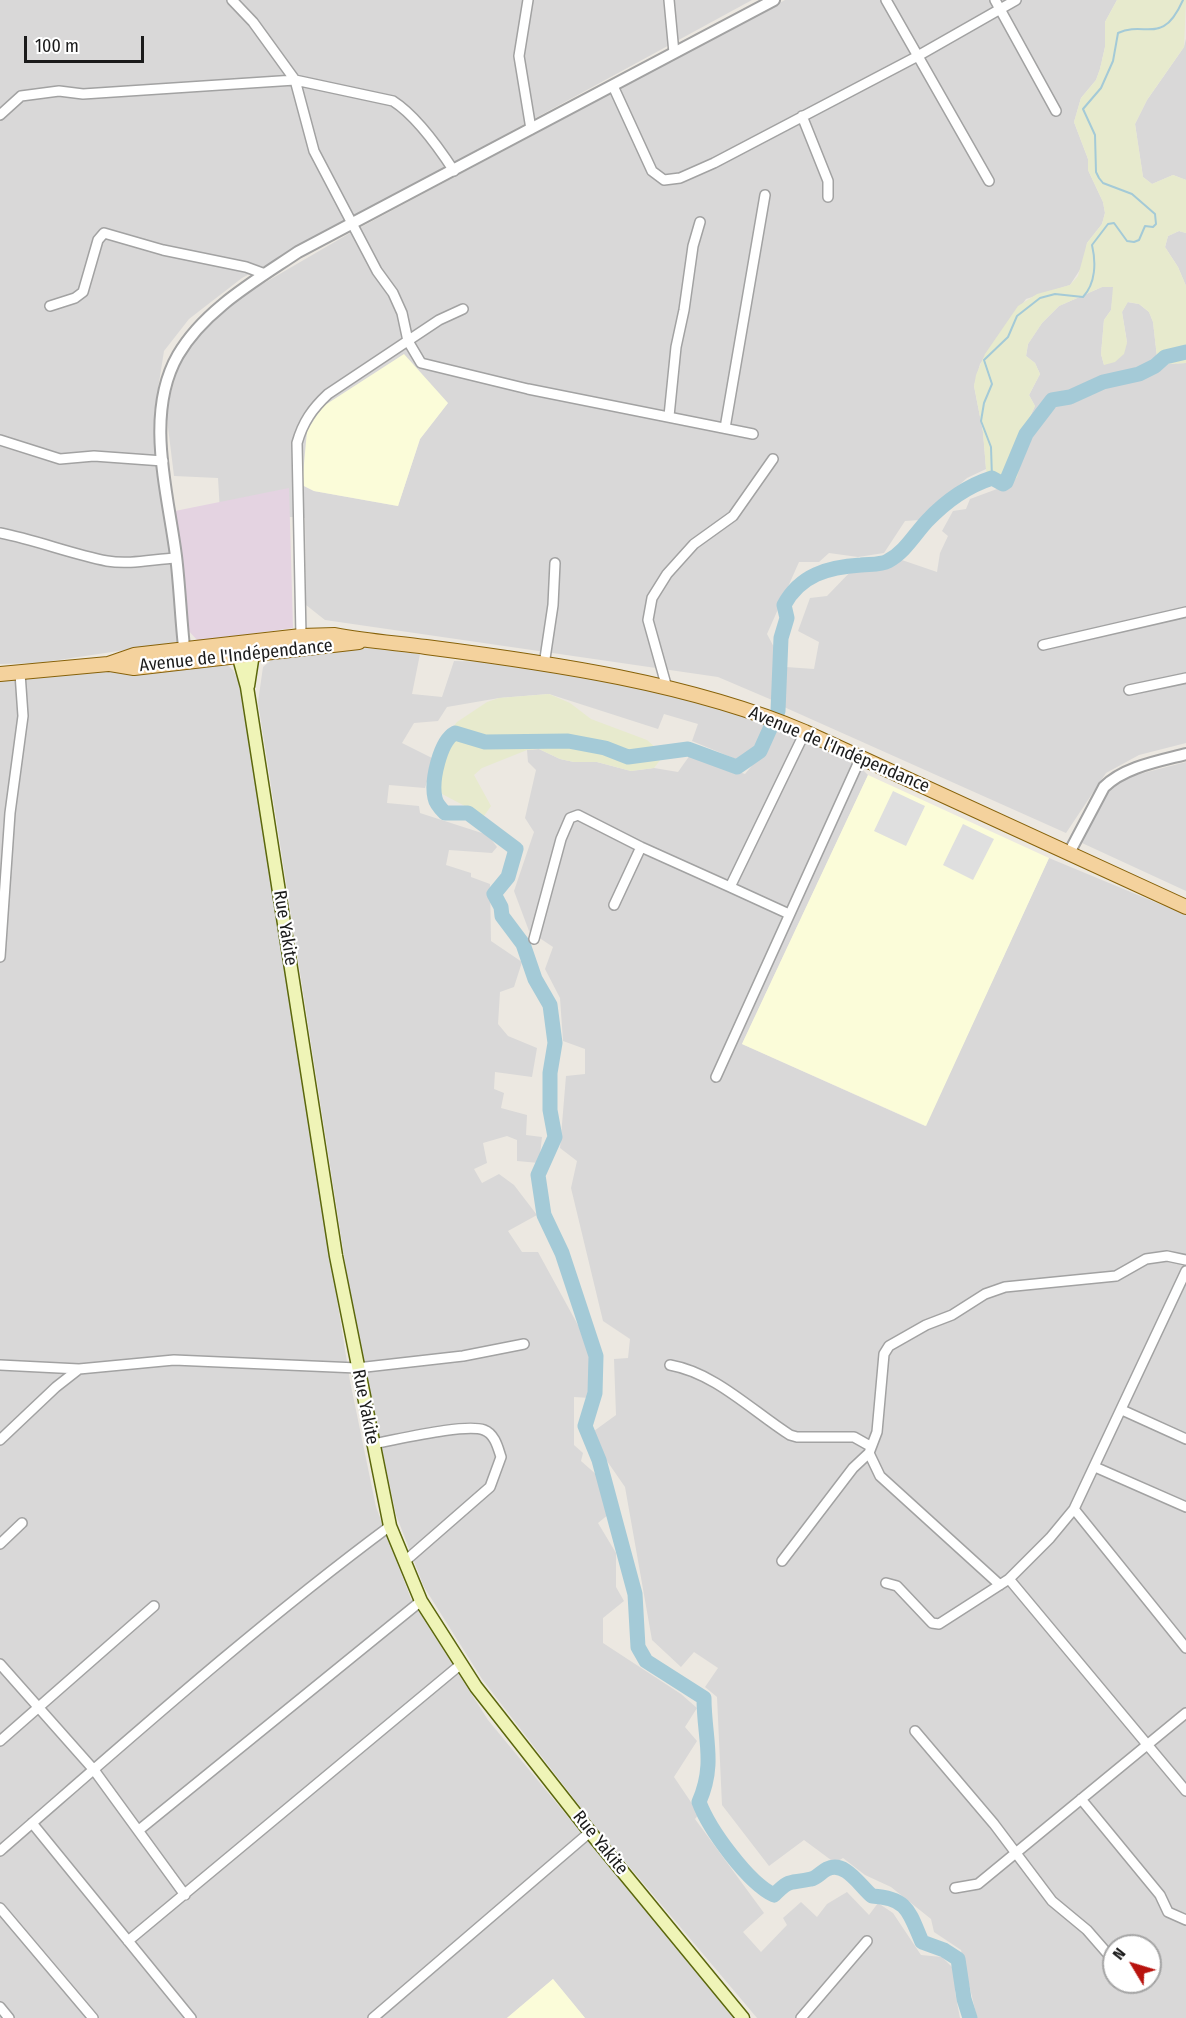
<!DOCTYPE html>
<meta charset="utf-8">
<style>
body{margin:0}
#map{position:relative;width:1186px;height:2018px;overflow:hidden;background:#ece8e1;font-family:"Fira Sans Condensed",sans-serif}
canvas{display:block}
.north{position:absolute;left:1102px;top:1934px;width:60px;height:60px;box-sizing:border-box;background:#fff;border:2px solid #a4a4a4;border-radius:50%;rotate:308deg;font-size:16px;font-weight:700;line-height:24px;text-align:center;color:#1b1b1b}
.north::after{content:'';display:block;margin:auto;width:21px;height:27px;background:#b8130e;clip-path:polygon(50% 0,100% 100%,50% 72%,0 100%)}
.scale{position:absolute;left:24px;top:36px;width:120px;height:27px;box-sizing:border-box;border:3px solid #1b1b1b;border-top:0;padding-left:8px;font-size:18px;line-height:21px;white-space:nowrap;color:#1b1b1b;-webkit-text-stroke:4px #fff;paint-order:stroke}
</style>
<div id="map">
<canvas width="1186" height="2018"></canvas>
<div class="north">N</div>
<div class="scale">100 m</div>
</div>
<script>
const ctx = document.querySelector('canvas').getContext('2d');
ctx.lineJoin = 'round';
function paint(path, color) { ctx.fillStyle = color; ctx.fill(path, 'evenodd'); }
function stroke(path, color, width, dash) { ctx.strokeStyle = color; ctx.lineWidth = width; ctx.lineCap = dash ? 'butt' : 'round'; ctx.setLineDash(dash || []); ctx.stroke(path); }
function drawText(font, color, halo, rows, align = 'center') {
  ctx.font = font + ' "Fira Sans Condensed",sans-serif'; ctx.lineWidth = 4.5; ctx.setLineDash([]); ctx.textBaseline = 'middle'; ctx.strokeStyle = halo; ctx.fillStyle = color; for (const [text, x, y, turn = 0] of rows) {
    ctx.save(); ctx.translate(x, y); ctx.rotate((+turn || 0) * Math.PI / 180); ctx.textAlign = isNaN(turn) ? turn : align; if (halo) ctx.strokeText(text, 0, 0); ctx.fillText(text, 0, 0); ctx.restore();
  }
}
paint(new Path2D(`
 M0,0H752L242,278L189,319L164,351L154,414L179,642L38,663L0,664Z
 M785,0H1117L1105,22V47L1100,69L1096,80L1081,98L1074,122L1088,159V170L1103,202L1105,213L1102,224L1087,243L1083,265L1070,285L1026,299L980,364L974,386L983,432L986,469L967,478L919,520L905,521L884,553L858,557L829,553L819,562H799L767,634L776,651L772,700L718,677L325,620L306,605L305,518L220,512L218,478L174,476L166,411L179,364L201,330L235,300L350,233ZM448,403L420,439L398,506L314,491L302,485Z
 M1186,39V180L1173,175L1152,184L1143,177L1135,124L1147,100L1184,47Z
 M1179,231L1186,233V286L1178,267L1165,247L1168,236Z
 M1102,287H1114L1111,310L1104,320L1101,354L1104,365L1127,342L1122,312L1127,302L1139,304L1149,312L1153,322L1157,357L1166,364L1186,363V743L1139,755L1106,773L1066,833L784,707L786,667L814,669L819,642L798,631L810,598L827,596L854,568L878,567L896,558L937,572L940,553L948,536L942,531L953,511L966,509L970,499L997,489L1009,487L1026,443L1025,427L1035,406L1029,395L1040,374L1035,363L1026,356L1028,344L1042,323L1059,306Z
 M358,647L420,654L412,694L442,697L454,661L501,662L692,698L770,723L759,747L738,760L692,741L698,724L664,714L658,729L549,694L499,698L447,707L438,721L414,723L402,743L434,759L425,788L389,785L387,803L419,806L420,813L488,835L497,847L492,853L449,850L446,865L471,873V877L490,884L491,941L522,962L514,987L500,992L498,1024L508,1036L537,1048L532,1077L495,1072L494,1089L504,1093L501,1108L527,1115L526,1135L542,1137L539,1163L517,1161V1140L507,1136L483,1143L487,1163L474,1169L482,1183L499,1174L514,1185L537,1215L508,1231L522,1252H538L591,1349L590,1398L574,1397V1445L583,1453L581,1461L598,1476L609,1514L598,1523L616,1553V1587L624,1601L603,1618V1643L681,1694L697,1708L685,1727L697,1741L674,1777L699,1814L695,1819L764,1913L743,1932L761,1952L787,1925L783,1918L801,1902L817,1917L827,1904L847,1892L869,1915L878,1903L893,1913L921,1955L942,1957L957,1972L958,1982L955,1992L960,2018H757L595,1826L482,1679L424,1587L396,1515L353,1313L258,702L263,667L274,658Z
 M223,661L233,670L239,683L350,1381L376,1507L411,1599L488,1720L734,2018H585L553,1979L507,2018H0V681Z
 M777,726L855,762L868,775L742,1044L925,1126L1049,858L1186,915V2018H977L961,1950L934,1932L931,1919L891,1887L865,1875L843,1858L835,1863L804,1840L769,1866L722,1805L717,1697L705,1687L718,1668L694,1652L681,1667L652,1640L625,1487L598,1448L594,1431L616,1415L614,1359L628,1358L630,1339L603,1321L571,1188L577,1161L560,1148L566,1076L585,1074V1049L563,1041L560,998L545,969L553,947L529,931L514,891L534,832L525,818L536,770L528,762L527,750L539,749L560,759L574,762H597L631,771L654,768L678,772L690,755L745,774L765,750ZM1114,1946H1150V1982H1114Z
 M1186,762V891L1082,843L1102,798L1120,779Z`), '#d9d8d8');
paint(new Path2D(`
 M289,488L293,628L198,641L187,629L175,511Z`), '#e4d3e1');
paint(new Path2D(`
 M404,354L448,403L420,439L398,506L314,491L302,485L307,431L322,407Z
 M868,775L1049,858L926,1126L742,1044Z
 M553,1979L585,2018H507Z`), '#fbfcd9');
paint(new Path2D(`
 M1117,0H1186L1184,47L1147,100L1135,124L1143,177L1152,184L1173,175L1186,180V233L1179,231L1168,236L1165,247L1178,267L1186,286V363L1166,364L1157,357L1153,322L1149,312L1139,304L1128,302L1122,312L1127,343L1124,354L1115,362L1104,365L1101,354L1104,320L1111,310L1113,287H1102L1059,306L1042,323L1028,344L1026,356L1035,363L1040,374L1029,395L1035,406L1025,427L1026,443L1017,477L1009,488L997,489L988,481L986,469L983,432L974,386L976,375L985,354L1018,306L1037,294L1070,285L1078,276L1087,243L1102,224L1105,213L1103,202L1088,170V159L1074,122L1081,98L1096,80L1100,69L1105,47V22Z
 M549,694L570,703L591,719L647,740L656,748L661,759L654,768L631,771L597,762H574L560,759L539,749L527,750L482,768L474,775L491,806L484,816L442,794L434,778L436,755L442,741L457,722L487,702L499,698Z`), '#e7eacd');
paint(new Path2D(`
 M893,791L925,806L906,846L874,831Z
 M963,824L994,839L973,880L943,865Z`), '#dfdfdf');
stroke(new Path2D(`
 M992,478L991,447L981,421L984,403L992,384L984,360L1008,337L1017,316L1040,298L1055,294L1083,297C1096,283 1096,262 1092,245L1108,224L1114,223L1127,241L1134,242L1139,240L1145,226L1153,227L1156,224L1155,214L1132,194L1103,183L1099,178L1096,172L1095,135L1083,109L1101,88L1113,61L1118,33C1146,20 1162,47 1183,0`), '#a4cad7', 2);
stroke(new Path2D(`
 M970,2018L964,1999L958,1959L944,1950L922,1942C909,1912 908,1898 872,1896C860,1886 845,1860 827,1869C821,1872 817,1878 811,1879C789,1884 791,1878 774,1895C748,1883 709,1829 699,1802C716,1763 704,1738 704,1698L646,1661L638,1647L635,1594L599,1460L585,1426L595,1393L596,1356L562,1253L544,1215L538,1175L555,1137L550,1110V1073L555,1043L550,1005L535,979L523,944L502,916L501,907L494,894L508,877L516,849L468,813H445C441,809 436,804 435,798C431,781 440,741 455,733L485,742L568,741L605,748L628,757L688,749L737,767L760,751L778,711L781,638L787,618L784,605C800,575 828,567 861,565C870,564 881,565 888,561C905,552 914,535 927,521C945,502 967,486 992,478L1003,484L1006,482L1026,434L1052,400L1070,397L1103,382L1139,374L1155,366L1165,357L1186,352`), '#a4cad7', 15);
const minor = new Path2D(`
 M232,0L253,22L295,80L314,151L377,271L393,293L402,313L408,341L421,363L528,389L753,434
 M528,0L519,56L531,129
 M669,0L674,53
 M886,0L989,181
 M995,0L1056,111
 M613,86L652,171L664,180L680,178L714,163L916,57L1016,0
 M0,115L21,96L59,91L83,94L295,80L393,101C415,115 439,148 454,171
 M802,116L828,181V197
 M50,306L75,298L83,292L98,240L104,233L163,250L246,267L265,274
 M669,416L676,347L684,310L693,246L700,222
 M725,428L765,195
 M0,440L60,459L94,456L163,461
 M0,533C36,540 71,554 107,561C130,565 154,559 176,558
 M301,636L297,443C303,422 312,409 328,394L439,320L463,309
 M1043,645L1186,612
 M544,665L553,605L555,563
 M667,688L648,620L652,598L667,574L694,544L733,516L773,459
 M1129,690L1186,678
 M730,887L789,914
 M614,905L641,847
 M534,939L561,839L570,818L578,815L641,847L730,887L805,732
 M0,957L10,813L23,716L20,673
 M716,1077L861,757
 M1186,1271L1074,1509L1186,1648
 M0,1365L79,1369L174,1360L357,1368L463,1356L524,1344
 M670,1365C715,1373 751,1410 790,1435L797,1437H854L870,1446
 M1122,1410L1186,1439
 M0,1440L56,1387L79,1369
 M372,1444C396,1440 465,1423 484,1430C495,1434 498,1448 501,1457L490,1487L404,1562
 M1095,1467L1186,1507
 M0,1544L22,1523
 M782,1561L853,1468L869,1453
 M1009,1579L1186,1791
 M886,1583L897,1586L932,1623L939,1624L1009,1579L1050,1538L1074,1509
 M1000,1585L880,1476L869,1453L877,1432L884,1354L889,1346L926,1325L952,1315L985,1294L1005,1287L1116,1276L1146,1259L1167,1256L1186,1260
 M0,1664L94,1770L185,1895
 M915,1731L994,1824L1052,1901L1087,1930L1114,1961
 M0,1741L154,1606
 M1081,1799L1160,1895L1168,1912L1186,1920
 M32,1823L191,2018
 M139,1830L421,1601
 M0,1851C128,1740 254,1627 390,1526
 M955,1888L978,1884L1186,1713
 M0,1908L93,2018
 M128,1941L460,1665
 M0,2007L9,2018
 M373,2018L590,1832
 M801,2018L867,1941`);
const tertiary = new Path2D(`
 M185,656C181,623 180,589 176,556C168,493 144,414 178,355C204,310 255,281 298,252L774,0
 M1069,853L1104,787C1124,767 1159,761 1186,754`);
const secondary = new Path2D(`
 M236,647L247,687L336,1256L390,1526L421,1601L476,1687L590,1832L743,2018
 M248,686L254,647`);
const primary = new Path2D(`
 M110,664L134,668L359,642
 M0,674L108,664L134,655L301,636L335,635C366,641 396,643 426,647C550,663 690,683 805,732L1186,907`);
stroke(minor, '#a2a2a2', 12);
stroke(tertiary, '#a2a2a2', 14);
stroke(secondary, '#5b670c', 15);
stroke(primary, '#87620a', 16);
stroke(minor, '#fff', 9);
stroke(tertiary, '#fff', 10);
stroke(secondary, '#eff4b7', 12);
stroke(primary, '#f4d29d', 14);
drawText('18px', '#1b1b1b', '#fff', [
 ["Avenue de l'Indépendance",236,656,-6],
 ["Avenue de l'Indépendance",839,750,23],
 ["Rue Yakite",285,928,81],
 ["Rue Yakite",365,1407,79],
 ["Rue Yakite",600,1843,51]
]);
</script>
